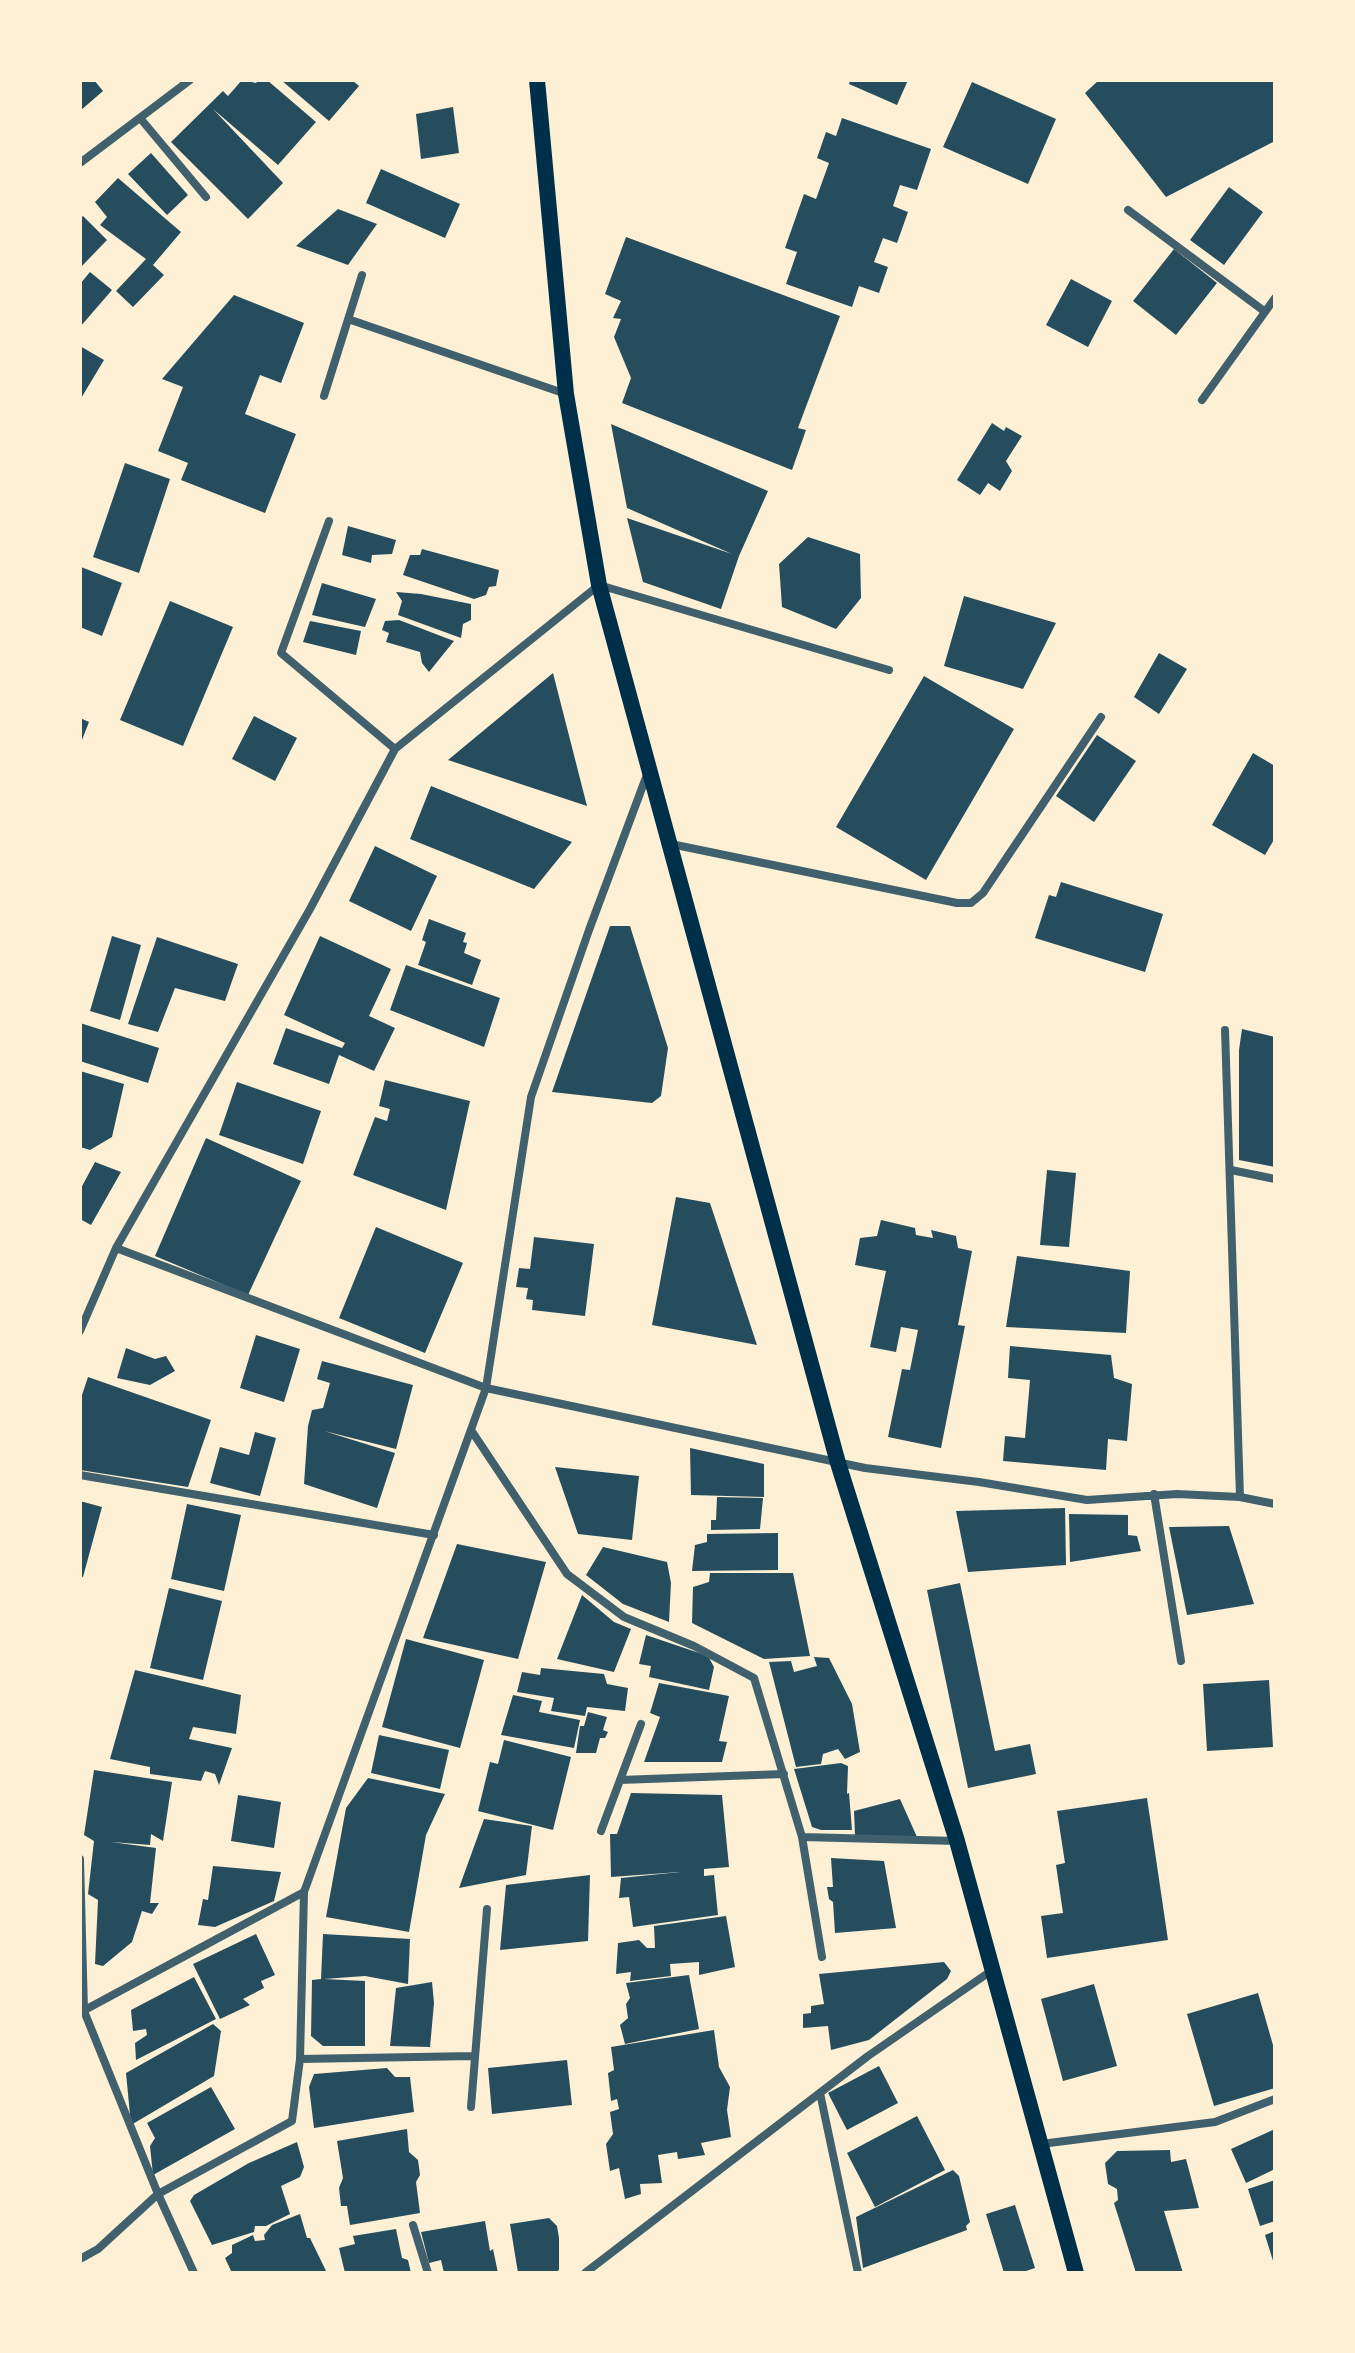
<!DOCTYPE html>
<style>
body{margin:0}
#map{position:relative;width:1355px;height:2353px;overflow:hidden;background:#fdf0d5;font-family:"Public Sans",sans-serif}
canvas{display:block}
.frame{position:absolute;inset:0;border:82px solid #fdf0d5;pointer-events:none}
</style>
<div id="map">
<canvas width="1355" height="2353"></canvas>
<div class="frame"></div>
</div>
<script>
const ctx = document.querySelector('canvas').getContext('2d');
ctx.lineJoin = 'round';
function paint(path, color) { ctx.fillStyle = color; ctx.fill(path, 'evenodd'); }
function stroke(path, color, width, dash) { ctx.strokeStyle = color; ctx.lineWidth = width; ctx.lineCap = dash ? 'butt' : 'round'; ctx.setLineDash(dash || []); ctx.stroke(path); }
paint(new Path2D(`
 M80,80H94L103,91L80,111Z
 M242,80L256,83L259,80H267L316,122L278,165L213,109L283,183L248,219L171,142L223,91L228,96Z
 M281,80H352L359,86L329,121Z
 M850,80H908L897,105L849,84Z
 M1099,80H1275V141L1166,197L1085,93Z
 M972,82L1056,119L1028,184L943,147Z
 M453,107L459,153L421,159L416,114Z
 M842,118L931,149L917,190L900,185L893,206L908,212L897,243L883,238L874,262L888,267L879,293L859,286L852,307L786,284L797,252L785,248L804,194L816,199L829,163L817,158L826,132L836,136Z
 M151,153L188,195L167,215L128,174Z
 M381,169L460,204L445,238L366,203Z
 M118,178L181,232L153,265L164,275L133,307L116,291L146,259L100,225L107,217L95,202Z
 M1229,187L1263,212L1224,265L1190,240Z
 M338,209L377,224L348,265L296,246Z
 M83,216L107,240L80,268V219Z
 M626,237L840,316L798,428L806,430L792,470L622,403L631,378L614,337L621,319L613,318L621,301L605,294Z
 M1174,249L1217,283L1176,335L1133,301Z
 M90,272L112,290L80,327V284Z
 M1071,279L1112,301L1088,347L1046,325Z
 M234,295L304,323L281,383L260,375L245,414L296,434L265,513L181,480L188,463L158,451L183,387L162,379Z
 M80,346L104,360L80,400Z
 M992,423L1004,431L1006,427L1022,436L1006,461L1012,471L1000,491L988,483L980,495L957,480Z
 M611,424L768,491L739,556L721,609L643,582L627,518L732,554L627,508Z
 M125,463L170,479L139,573L93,557Z
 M348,526L396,540L392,554L372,555L371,563L342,555Z
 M808,537L860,554L861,598L836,629L782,607L779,564Z
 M422,549L499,570L496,586L489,587L486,595L474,599L403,575L410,555H420Z
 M81,567L122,583L102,636L80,627Z
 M322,583L376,599L365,627L312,615Z
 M396,592L421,594L471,604V620L463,624L461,638L398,615L402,601Z
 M964,596L1056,623L1023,689L944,666Z
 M170,601L233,627L183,746L120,720Z
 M399,620L454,641L429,672L422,663L420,652L386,642L389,633L382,630L385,621Z
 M310,621L361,631L356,655L303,642Z
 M1159,653L1187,669L1159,714L1134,697Z
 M553,673L587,806L448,760Z
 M924,676L1014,729L926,880L836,827Z
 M254,716L297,738L275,781L232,759Z
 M80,718L89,722L80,745Z
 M1097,735L1136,761L1094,822L1056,796Z
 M1253,753L1275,766V838L1265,855L1212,825Z
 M431,786L572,842L534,889L410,839Z
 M375,846L437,876L411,931L349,901Z
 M1061,882L1163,914L1145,972L1035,938L1049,895L1056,897Z
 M429,919L466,933L463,942L467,943L464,953L481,960L472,985L418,965L426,942L422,940Z
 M610,926H630L668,1048L661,1096L652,1103L552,1092Z
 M112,936L141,945L120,1020L90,1011Z
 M320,936L391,969L369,1016L395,1028L374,1071L339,1055L329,1084L273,1064L286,1028L342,1048L345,1043L284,1015Z
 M157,937L238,964L225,1001L175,988L158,1032L128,1024Z
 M406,965L500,998L484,1047L390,1010Z
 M80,1023L159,1048L148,1083L80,1061Z
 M1242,1029L1275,1037V1167L1239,1160V1050Z
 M80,1071L124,1084L112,1137L90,1150L80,1147Z
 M385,1080L470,1101L446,1210L353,1175L375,1117L387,1121L390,1109L379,1106Z
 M237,1082L321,1111L303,1164L219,1135Z
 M206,1138L301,1181L248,1295L155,1256Z
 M95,1162L121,1172L91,1225L80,1219V1190Z
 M1047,1170L1076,1173L1069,1247L1040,1245Z
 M676,1197L710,1203L757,1345L652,1325Z
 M881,1220L915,1228L916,1235L933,1238L931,1230L956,1236L958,1248L972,1251L958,1325L965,1326L941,1448L888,1437L902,1369L910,1370L918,1330L901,1327L896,1352L870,1347L886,1271L855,1265L860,1238L877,1236Z
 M376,1227L463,1263L425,1353L339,1318Z
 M534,1237L594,1244L585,1316L532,1310L533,1300L526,1299L528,1288L516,1287L519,1268L530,1269Z
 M1017,1256L1130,1271L1126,1333L1006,1327Z
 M256,1335L300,1349L284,1402L240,1388Z
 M1010,1346L1111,1355L1114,1378L1132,1384L1127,1441L1108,1439L1106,1470L1003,1461L1005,1436L1025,1438L1030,1380L1008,1378Z
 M126,1348L155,1359L166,1356L175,1371L150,1385L117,1378Z
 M322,1361L413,1385L396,1449L324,1431L395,1453L377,1508L304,1484L308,1426L312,1410L323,1408L330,1383L317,1379Z
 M88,1377L211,1420L188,1487L80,1470V1401Z
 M255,1432L276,1438L260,1496L210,1483L220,1447L249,1455Z
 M690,1448L764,1464V1497L691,1495Z
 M555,1467L639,1476L632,1540L578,1534Z
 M717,1497L763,1498L760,1529L711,1530V1520H716Z
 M80,1501L102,1507L83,1577L80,1576Z
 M187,1504L241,1515L224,1591L171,1579Z
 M1065,1508L1066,1565L968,1572L956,1511Z
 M1069,1514L1128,1515V1535L1137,1536L1141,1551L1070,1562Z
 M1229,1526L1254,1604L1187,1615L1169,1527Z
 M778,1533V1570L692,1571L695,1545L707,1542V1534Z
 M457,1544L546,1562L518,1659L423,1638Z
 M603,1547L667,1562L671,1583L669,1622L623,1604L586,1575Z
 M710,1573H793L810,1656L764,1659L692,1623L693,1587L709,1582Z
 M960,1583L995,1751L1030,1744L1036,1774L968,1788L927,1590Z
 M169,1588L222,1601L203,1680L150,1668Z
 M582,1595L614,1622L631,1629L614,1672L557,1659Z
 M646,1635L708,1656L714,1667L709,1690L649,1677L651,1666L639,1664Z
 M406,1639L484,1660L460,1748L382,1727Z
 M814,1657L829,1658L852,1704L860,1752L845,1759L838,1749L823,1754L821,1764L796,1767L769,1662L791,1661L794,1672L817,1666Z
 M541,1668L604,1674L607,1684L628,1688L625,1711L587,1707L585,1716L551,1711L554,1698L517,1692L522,1672L540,1675Z
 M135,1670L241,1695L236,1734L193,1727L189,1739L232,1748L219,1785L215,1774L205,1771L201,1781L150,1774V1767L110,1759Z
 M1269,1680L1273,1747L1207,1751L1203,1684Z
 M659,1683L729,1696L719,1741L727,1742L722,1762H644L660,1717L650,1713Z
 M513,1695L542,1701L539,1712L580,1720L574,1748L501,1735Z
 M588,1712L607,1717L603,1730L608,1732L605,1738H600L596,1753H576L580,1726H584Z
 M379,1735L449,1750L440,1789L371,1773Z
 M504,1740L571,1757L553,1830L478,1811L490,1762L498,1764Z
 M841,1763L848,1766L847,1794L849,1793L852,1830H821L812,1827L794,1769Z
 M94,1770L172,1782L163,1841L151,1834L150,1845L111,1842L156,1848L150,1903H159L152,1914L142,1911L132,1942L103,1966L95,1964L98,1900L88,1894L94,1841L84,1835Z
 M368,1778L445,1794L426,1835L409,1932L326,1917L346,1808Z
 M631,1793L722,1795L729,1867L704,1869V1876L714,1875L718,1915L633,1927L629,1897L619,1898L621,1878L680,1872L611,1877L610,1834H617Z
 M238,1795L281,1802L274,1848L231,1841Z
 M1147,1798L1168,1940L1047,1958L1041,1916L1063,1913L1056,1865L1065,1863L1057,1811Z
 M900,1799L917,1837L855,1835L854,1811Z
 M484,1819L532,1826L526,1875L459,1888Z
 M831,1858L884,1861L896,1928L835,1933L833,1902L829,1899L827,1887H833Z
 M213,1866L281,1872L274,1901L215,1927L198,1925L203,1899L208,1900Z
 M590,1875L588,1941L500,1950L506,1885Z
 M726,1916L735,1967L699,1975V1962L670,1964L671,1976L630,1981L631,1972L616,1974L618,1943L639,1940L647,1948H655L654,1926Z
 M256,1934L275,1975L261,1981L264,1988L243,1999L250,2005L220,2019L193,1964Z
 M323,1934L410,1939L408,1984L365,1976L324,1979L365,1981V2046H323L311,2036L312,1980L321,1979Z
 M944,1962L951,1971L947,1979L869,2040L831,2050L828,2026L803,2028V2014L811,2013V2006L824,2004L819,1974Z
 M689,1975L699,2029L625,2044L620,2025L628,2018L626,2004L630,1998L626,1983Z
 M194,1977L216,2019L136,2060L135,2043L147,2035L146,2029L133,2031L131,2010Z
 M432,1982L434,2003L430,2047L390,2046L396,1988Z
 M1094,1984L1117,2066L1063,2081L1041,1999Z
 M1258,1993L1275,2052V2088L1214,2106L1187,2014Z
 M213,2024L221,2031L214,2076L131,2125L126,2073Z
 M714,2030L719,2067L730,2087L727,2110L731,2137L701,2143L705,2155L678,2159L677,2152L658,2155L662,2183L640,2184L641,2194L625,2199L619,2168L610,2171L606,2144L613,2134L610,2112L619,2109L617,2099L611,2101L608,2073L614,2070L611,2047Z
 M567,2060L572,2105L492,2114L488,2068Z
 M879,2066L898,2103L847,2130L828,2093Z
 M387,2068L395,2077H410L414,2112L314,2128L309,2087L314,2074Z
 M211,2087L235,2129L153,2175L150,2146L155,2138L147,2123Z
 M917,2116L945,2170L875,2207L847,2153Z
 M407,2129L409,2152L418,2160L420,2175L416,2182L420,2213L350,2225L347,2206H341L339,2188L343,2178L337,2141Z
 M1275,2129V2169L1246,2183L1231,2149Z
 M297,2142L304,2167L300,2177L281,2186L290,2214L266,2226H255L254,2232L212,2245L190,2201L194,2195L249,2163Z
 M1170,2150L1171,2162L1186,2159L1199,2208L1164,2211L1183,2273H1136L1114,2203L1118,2200L1117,2189L1108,2184L1105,2163L1117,2151Z
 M953,2170L959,2176L970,2222L966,2226L967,2230L863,2268L856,2217Z
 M1275,2180V2221L1260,2226L1248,2189Z
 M1015,2205L1035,2268L1020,2273H1004L986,2214Z
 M300,2214L307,2238H310L327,2273H232L225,2258L232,2253V2245L253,2235L255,2241L265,2240L264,2235L272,2225Z
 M549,2218L557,2226L559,2238V2270L554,2273H518L510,2224Z
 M485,2221L490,2251L493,2249L498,2273H444L441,2260L429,2263L421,2232Z
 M396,2229L402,2258L408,2260L411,2273H345L339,2248L355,2244L353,2236Z
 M1275,2231V2264H1274L1265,2235Z`), '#264d5e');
stroke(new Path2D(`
 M140,118L206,197
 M80,163L190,80
 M1128,210L1264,311
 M348,319L566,394
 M324,396L362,275
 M1202,400L1275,298
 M329,521L281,653L395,749
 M671,844L957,903H971L983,893L1101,717
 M1225,1030L1240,1497
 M1231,1170L1275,1179
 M116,1248L486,1388L865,1468L979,1482L1087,1500L1177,1494L1240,1497L1275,1504
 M80,1331L116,1248L310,909L395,749L599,585L889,670
 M471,1430L567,1574L624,1617L694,1646L754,1678L802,1837L957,1841
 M80,1475L434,1535
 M1154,1494L1181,1661
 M620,1780L784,1774
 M601,1831L641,1724
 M802,1837L822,1957
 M80,1859L84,2011L158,2194L194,2273
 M81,2012L304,1892
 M300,2059L474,2056
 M820,2093L858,2273
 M471,2107L487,1909
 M1041,2144L1215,2122L1275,2099
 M413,2225L428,2273
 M80,2259L98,2249L158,2194L292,2121L300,2059L304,1892L486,1388L531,1097L589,930L648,772
 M585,2273L868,2056L991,1971`), '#3f606c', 8);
stroke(new Path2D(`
 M537,80L566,394L599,585L838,1463L957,1841L1076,2273`), '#003049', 16);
</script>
